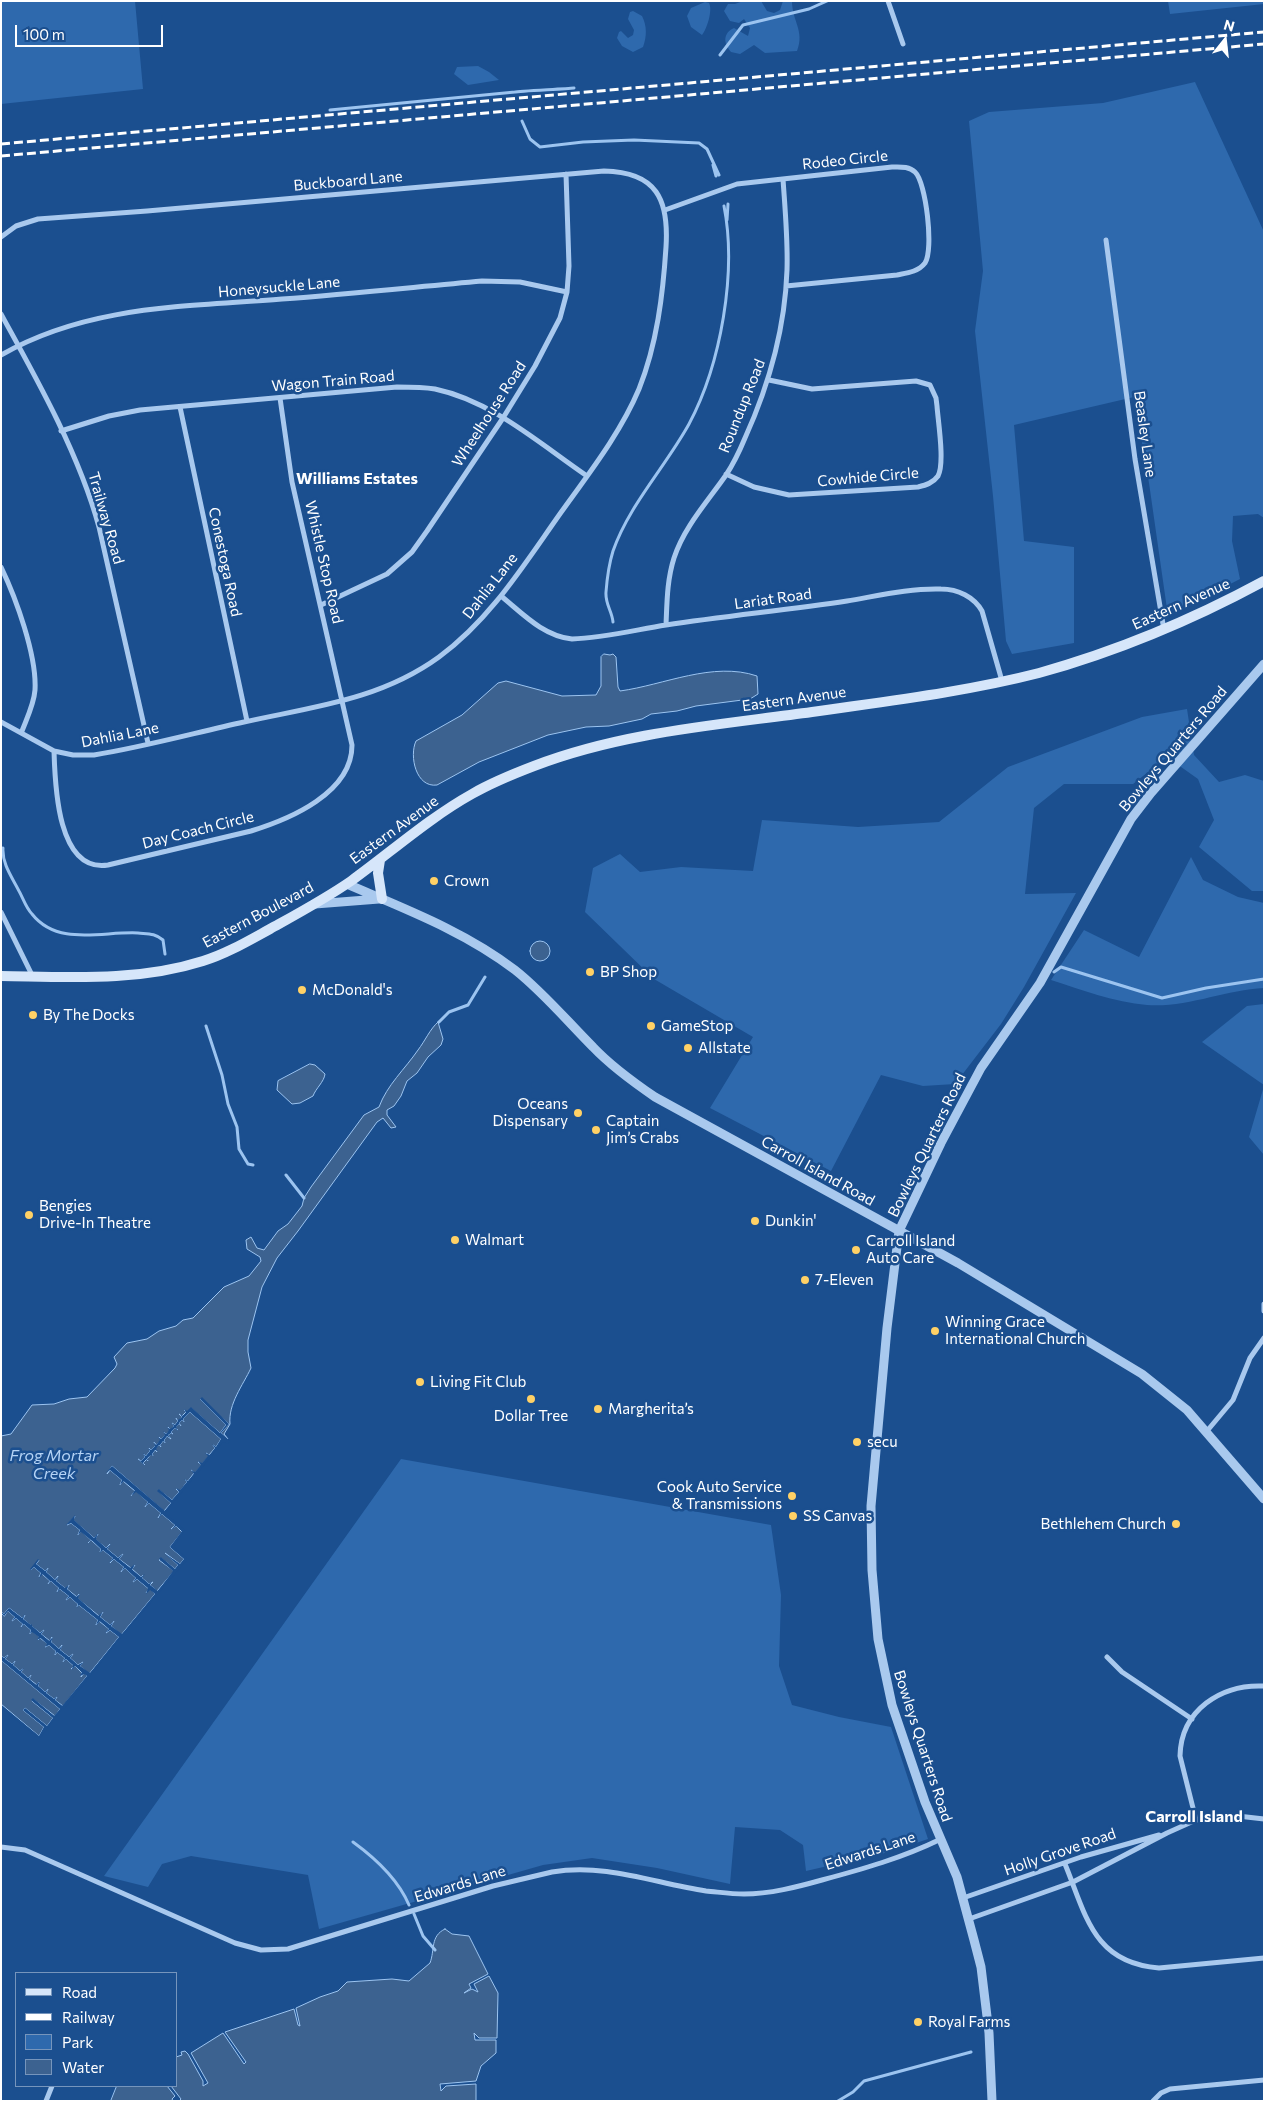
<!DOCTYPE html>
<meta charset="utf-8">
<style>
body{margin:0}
#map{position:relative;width:1265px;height:2102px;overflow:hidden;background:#1b4f8f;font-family:Commissioner,sans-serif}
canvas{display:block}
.frame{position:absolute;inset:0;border:2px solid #fff;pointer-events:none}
.legend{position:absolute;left:15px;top:1972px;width:162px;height:115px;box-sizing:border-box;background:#1b4f8f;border:1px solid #7695bc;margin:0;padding:6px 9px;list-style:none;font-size:15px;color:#fff}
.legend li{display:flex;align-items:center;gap:10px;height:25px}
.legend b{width:25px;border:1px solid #7695bc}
.north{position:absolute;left:1200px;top:15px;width:50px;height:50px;-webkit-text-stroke:4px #1b4f8f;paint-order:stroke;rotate:16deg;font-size:14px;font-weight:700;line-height:20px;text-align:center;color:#fff}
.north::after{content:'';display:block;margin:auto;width:18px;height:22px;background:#fff;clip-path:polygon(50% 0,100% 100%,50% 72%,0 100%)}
.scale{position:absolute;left:15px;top:25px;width:148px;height:22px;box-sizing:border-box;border:2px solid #fff;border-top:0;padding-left:6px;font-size:15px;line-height:18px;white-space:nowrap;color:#fff;-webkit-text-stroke:4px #1b4f8f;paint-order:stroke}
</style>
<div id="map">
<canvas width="1265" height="2102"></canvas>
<div class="frame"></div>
<ul class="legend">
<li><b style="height:6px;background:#d6e6fa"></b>Road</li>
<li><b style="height:6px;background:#fff"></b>Railway</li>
<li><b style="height:14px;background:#2e69ad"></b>Park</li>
<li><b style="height:14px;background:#3c6290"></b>Water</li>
</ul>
<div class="north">N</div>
<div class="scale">100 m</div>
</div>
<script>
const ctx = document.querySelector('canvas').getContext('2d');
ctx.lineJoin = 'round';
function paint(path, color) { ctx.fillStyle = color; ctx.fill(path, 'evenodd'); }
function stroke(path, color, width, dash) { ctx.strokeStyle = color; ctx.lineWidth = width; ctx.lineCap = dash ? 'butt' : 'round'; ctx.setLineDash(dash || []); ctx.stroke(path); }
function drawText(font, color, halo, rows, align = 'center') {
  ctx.font = font + ' Commissioner,sans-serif'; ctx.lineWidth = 5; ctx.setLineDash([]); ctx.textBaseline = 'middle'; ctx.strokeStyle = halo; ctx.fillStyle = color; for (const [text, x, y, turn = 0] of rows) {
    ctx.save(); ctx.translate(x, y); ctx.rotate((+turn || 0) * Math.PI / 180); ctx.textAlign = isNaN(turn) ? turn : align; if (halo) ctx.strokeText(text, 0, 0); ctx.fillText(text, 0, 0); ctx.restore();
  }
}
paint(new Path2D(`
 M1,1H135L143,89L1,104Z
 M743,1H761L767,11L774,13L780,10L783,1H792C792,21 805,31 797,51L765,53L754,45L740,54L731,52C723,43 723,33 734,28L748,36L750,28L744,19L739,23L730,21L724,11L728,4H735Z
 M1168,1H1264V4L1170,14Z
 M705,2L709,3C713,10 707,29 702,35L691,27L687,16L691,8Z
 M633,11L642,16C647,26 647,36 643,47L633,52L622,46L617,38L619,32L621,31L628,38L633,35L634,30L628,19L630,12Z
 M478,66L489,72L499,80L468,85L454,74L457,67Z
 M1195,82L1264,232V518L1258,514L1233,516L1232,541L1240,579L1168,616L1149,483L1134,397L1014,425L1024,541L1074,547V643L1012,654L1006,641L993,496L975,331L983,271L969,121L989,112L1103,103Z
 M1187,709L1194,755L1219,782L1245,775L1264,781V891H1252L1199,847L1214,820L1198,779L1167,757L1133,784H1064L1034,808L1025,894L1076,893L1024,987L1001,1024L955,1084L923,1086L881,1075L831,1171L710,1108L753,1037L654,979L585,912L593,868L620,854L640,872L681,867L753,871L762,820L858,827L939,822L1008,767L1142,717Z
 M1191,857L1203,880L1238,897L1264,903V988C1225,990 1186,1008 1147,1005C1114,1002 1082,990 1051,980L1084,930L1139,957Z
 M1264,1004V1085L1202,1042L1247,1006Z
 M1264,1086V1155L1249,1137Z
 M401,1459L771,1525L781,1595L779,1666L792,1705L839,1717L891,1727L928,1839L889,1852L806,1871L803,1845L780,1830L735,1827L730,1884L657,1868L592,1858L543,1865L319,1929L308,1875L191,1856L162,1864L148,1887L104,1876Z`), '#2e69ad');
const water = new Path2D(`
 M604,654L610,655L613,654L616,657L618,687L620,691C664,685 713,661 757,676L758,694L750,699L696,706L677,711L651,714L642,719L609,726L586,727L548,735L479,762L437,785C416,788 409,756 416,741L462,715L498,683L506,681L562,696L596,695L601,686V657Z
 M530 951a10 10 0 1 1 20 0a10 10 0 1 1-20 0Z
 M438,1022L443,1039L441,1045L428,1057L417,1073L407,1081L401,1096L394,1106L387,1110V1115L396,1127L391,1128L383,1118L377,1122L298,1231L277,1258L262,1287L248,1340V1352L251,1368C243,1385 228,1404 230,1424L224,1434L228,1439L221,1433L229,1424L200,1399L226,1425L220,1433L191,1408L187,1412L184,1410L186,1412L182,1416L179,1414L182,1417L178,1421L176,1418L178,1421L175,1425L172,1423L174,1426L170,1430L168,1427L170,1430L166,1434L164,1432L166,1435L161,1439L159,1437L161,1440L156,1445L154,1442L156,1445L151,1450L149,1448L150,1451L146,1456L144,1454L145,1457L141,1461L138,1459L145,1465L143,1463L147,1459L148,1461L147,1459L151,1454L153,1456L152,1454L155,1450L157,1452L155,1449L159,1445L161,1447L160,1445L163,1441L165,1443L164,1440L167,1436L171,1439L168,1435L171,1433L173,1434L171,1432L175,1428L178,1430L175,1427L179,1424L181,1426L179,1423L182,1420L184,1422L183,1419L190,1412L221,1439L216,1447L213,1445L215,1448L209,1455L206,1453L209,1456L202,1464L198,1462L202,1465L195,1473L191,1470L194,1473L188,1481L185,1480L187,1482L180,1491L176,1489L179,1492L172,1500L159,1490L158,1491L171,1503L164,1511L112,1466L107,1474L110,1470L122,1480L120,1485L123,1481L135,1491L131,1496L136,1491L148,1502L145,1507L149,1503L161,1513L158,1518L162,1514L175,1525L171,1529L176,1526L182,1532L170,1547L184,1559L180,1564L165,1553L178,1565L175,1569L161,1558L159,1560L174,1571L157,1591L150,1585L153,1582L149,1584L142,1578L143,1575L141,1577L132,1569L135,1565L131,1568L119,1559L123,1554L118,1558L107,1549L110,1544L106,1548L95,1539L98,1534L94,1538L73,1520L75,1516L67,1525L71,1523L80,1530L78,1535L81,1531L91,1540L88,1543L91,1540L101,1549L100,1552L103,1550L113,1558L110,1563L114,1559L124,1567L121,1572L125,1568L136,1578L133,1582L137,1579L149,1589L146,1593L150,1589L155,1594L121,1635L111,1626L114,1621L110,1625L100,1617L103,1612L99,1616L77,1598L79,1594L77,1597L67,1589L69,1585L66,1589L56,1581L58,1576L55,1580L46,1572L48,1568L45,1571L36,1564L39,1560L31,1570L34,1567L41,1573L39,1577L42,1574L50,1581L48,1584L51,1581L59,1588L57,1592L60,1589L69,1596L66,1600L70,1597L78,1604L77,1607L79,1605L98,1620L96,1625L99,1621L109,1629L106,1633L110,1630L119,1637L89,1674L80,1666L83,1662L78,1665L70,1658L73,1654L69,1657L60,1650L62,1645L59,1649L51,1642L52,1637L50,1641L41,1634L44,1630L40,1633L23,1619L25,1615L22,1618L9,1608L4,1614L1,1612V1436L11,1434L32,1405L54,1404L69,1399L87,1397L115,1368L117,1364L114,1357L127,1343L147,1339L159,1331L176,1326L183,1320L193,1318L224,1287L249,1276L261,1261L260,1257L247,1249L246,1240L251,1237L257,1248L264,1250L278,1231L288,1224L302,1206L304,1198L311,1187L364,1115L379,1107C387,1085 405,1069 418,1050C425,1041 430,1029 438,1022Z
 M310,1064L315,1065L325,1074C324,1082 316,1088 313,1096L300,1103L292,1104L277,1090L278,1081Z
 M8,1611L15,1617L12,1621L16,1618L23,1624L21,1627L24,1624L31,1630L30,1634L32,1631L40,1637L38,1640L40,1638L48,1644L45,1647L49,1645L56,1651L55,1655L57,1652L65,1658L63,1662L66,1659L74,1666L71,1669L75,1666L82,1673L81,1677L84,1673L87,1676L63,1706L55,1700L57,1697L54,1699L46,1693L48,1689L45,1692L38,1686L39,1682L37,1685L29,1679L31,1675L28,1678L21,1672L23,1669L20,1671L13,1665L15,1661L12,1664L5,1659L8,1655L4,1658L1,1656V1613L4,1616Z
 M1,1660L60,1709L55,1716L33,1699L32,1701L53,1718L47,1726L25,1708L23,1710L44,1727L39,1736L1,1704Z
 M445,1929L452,1934L469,1936L488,1974L469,1984L471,1988L464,1993L472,1989L478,1992L474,1984L489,1976L498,1993L497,2038H479L474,2033L475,2040H496V2053L481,2066L476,2081L440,2084L441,2091L446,2086L476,2084V2101H179L181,2099L171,2086H176V2057L182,2055L181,2052L185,2051L188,2054L203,2081V2086L208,2083L191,2053L223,2033L244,2064L246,2062L225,2032L294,2009L298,2025L300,2026L296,2008L320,1997L338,1991L347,1982L392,1979L409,1981L430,1963C435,1950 430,1936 445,1929Z
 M117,2086H167L175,2096L172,2099L173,2101H111Z`);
paint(water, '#3c6290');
stroke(water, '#9cc4f0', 1);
paint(new Path2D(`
 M202,1397L229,1424L221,1433L230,1441L228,1444L223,1442L165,1513L185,1530L174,1547L186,1557L187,1560L121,1637L65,1708L62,1709L41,1737L38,1738L1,1708V1705L39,1736L44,1727L23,1710L25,1708L47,1726L53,1718L31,1700L33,1698L54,1716L60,1709L1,1660V1656L4,1658L8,1655L5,1659L12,1664L15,1661L13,1665L20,1671L24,1668L21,1672L28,1678L31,1675L29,1679L36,1685L40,1681L38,1686L45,1692L48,1689L46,1693L54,1699L57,1696L55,1700L62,1706L87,1676L84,1674L80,1676L82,1672L75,1666L72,1670L73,1665L66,1659L63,1662L65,1658L57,1652L55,1655L56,1651L49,1645L45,1647L47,1644L41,1638L37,1640L39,1637L32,1632L30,1634L31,1630L24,1624L21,1628L23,1624L16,1618L12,1621L15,1617L8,1611L4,1616L1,1612L4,1614L9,1608L22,1618L25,1614L23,1619L31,1625L32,1624V1626L40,1633L44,1630L41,1634L49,1641L53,1637L51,1642L59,1649L63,1645L60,1650L69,1657L73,1654L70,1658L78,1665L84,1662L80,1666L90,1673L119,1637L110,1630L105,1633L109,1629L100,1621L96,1625L98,1620L79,1605L77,1608L78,1604L70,1597L66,1600L69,1596L60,1589L57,1593L59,1588L51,1581L48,1584L50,1581L43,1574L39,1578L41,1573L34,1567L31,1570L30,1569L38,1559L39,1560L36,1564L45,1571L48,1568L46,1572L55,1580L59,1576L56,1581L65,1588L69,1585L67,1589L76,1597L80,1594L78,1598L98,1616L103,1612L100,1617L110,1625L114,1621L111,1626L122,1634L155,1594L150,1590L146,1594L148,1588L137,1579L133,1582L136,1578L125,1568L121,1572L124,1567L114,1559L109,1563L113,1558L103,1550L100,1553L101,1549L92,1540L88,1543L91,1540L81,1532L78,1535L80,1530L71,1523L66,1525L75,1515L74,1520L94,1538L98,1533L96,1539L106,1548L111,1544L107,1549L118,1558L123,1554L119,1559L130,1568L135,1564L132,1570L141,1577L145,1574L142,1578L149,1584L152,1581L150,1585L158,1591L173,1571L159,1559L161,1557L175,1569L178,1565L164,1553L180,1564L184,1559L170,1547L182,1531L176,1526L171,1530L175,1525L162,1514L158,1519L161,1513L149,1503L145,1507L148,1502L136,1492L131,1496L135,1490L124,1481L120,1485L122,1480L110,1470L106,1473L112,1466L165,1511L171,1503L157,1491L159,1489L172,1500L179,1492L176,1488L180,1490L187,1482L184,1479L188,1481L194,1474L191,1470L195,1472L201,1465L198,1461L202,1463L208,1456L205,1453L210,1455L215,1448L212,1444L216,1447L221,1439L190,1412L183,1419L184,1422L182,1420L179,1423L181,1426L179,1424L176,1427L178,1431L175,1428L171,1432L173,1435L171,1433L168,1435L171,1438L167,1436L164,1440L165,1443L163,1441L160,1445L162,1447L159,1445L156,1449L158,1451L155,1450L152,1454L153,1456L151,1455L147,1458L149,1461L146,1459L143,1463L145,1466L138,1459L141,1461L145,1457L143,1453L146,1456L150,1451L148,1448L151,1450L155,1446L154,1442L156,1445L160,1440L158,1437L161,1439L165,1435L163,1431L166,1434L169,1430L167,1427L170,1429L174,1426L171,1423L175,1425L178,1421L176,1418L178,1420L182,1417L180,1414L183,1416L186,1413L184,1409L187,1411L191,1407L220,1433L226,1425L200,1399Z`), '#1b4f8f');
stroke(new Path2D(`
 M720,55L743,25L809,9L827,1
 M330,110L515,92C518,91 565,89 574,88
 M522,121L530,139L540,147L583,142L634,140L699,143L707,149L719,175
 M713,165L716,176
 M727,220L728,204
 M613,622C612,611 605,604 606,592C607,579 609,564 613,551C629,505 666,466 689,424C721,364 737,272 724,206
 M3,848C2,864 12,877 19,891C23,898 26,908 32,914C58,947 103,931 138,933C148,934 155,933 163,940L165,954
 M1054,972L1061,967L1162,998L1206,988L1264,979
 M439,1022L449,1012L468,1005L485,977
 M206,1026L222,1075L228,1104L237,1127L239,1149L248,1164L253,1165
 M286,1175L304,1198
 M353,1842C375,1858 398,1879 409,1905
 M414,1914L423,1936L435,1950
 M838,2101L853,2092L864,2081L971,2052`), '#9cc4f0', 3);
stroke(new Path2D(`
 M888,1L903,44
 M665,210L737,184L892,167C900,167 909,166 915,172C926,182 934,250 925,263C918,272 907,273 897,275L786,286
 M1,237L16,226L38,219L147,211L604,171C657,172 669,200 666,247C663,294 657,344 639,389C621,432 590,472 562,511C525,563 491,619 439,657C380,700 312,707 244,722C194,733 144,747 94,755H73L54,751L1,722
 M1106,240L1135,459L1164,630
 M1,314C38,381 79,454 99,527L148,743
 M1,355C89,305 184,307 282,299C349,294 415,287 482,281L520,282L567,292
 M180,407L247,721
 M61,431L109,416L140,410L397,387C410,387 423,387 435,389C492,401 540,444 587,476
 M726,474L754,487L789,495L918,487C926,485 933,483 938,476C945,463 938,421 937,406L936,398L930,385L916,381L812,389L769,380
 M1,567C16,598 37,656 35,690C34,704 27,718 22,731
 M501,596C522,613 543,636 572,639C603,638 635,630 666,625C726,616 786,610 847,601C877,596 910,588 941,589C958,589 974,597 982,611L1002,681
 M321,605L387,574L412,552L427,531L503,418L535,366L560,318L567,292L569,266L566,174
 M666,625C667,602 667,580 674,558C684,527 708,501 726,475C734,463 740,450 745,438C769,385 785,328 787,270C788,240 785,209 783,179
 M54,751C55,784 57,873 108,865L251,831C290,819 352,793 352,745L292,482L280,398
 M1,912L33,977
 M1264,1304V1311
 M1207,1431L1233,1400L1250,1358L1264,1338
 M1107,1657L1122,1672L1192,1719
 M1196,1820L1180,1756C1181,1710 1221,1684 1264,1686
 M1,1847L25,1850L235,1943L261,1950L288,1949L493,1886L552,1872C605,1863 654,1883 706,1891C718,1892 731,1894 744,1894C770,1894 797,1887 822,1880C863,1869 902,1858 941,1839
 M1065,1864C1086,1915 1093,1963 1159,1968L1264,1958
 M963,1898L1081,1857L1159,1835
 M969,1919L1073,1882L1167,1833L1196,1820L1229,1815L1264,1819
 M46,2101L52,2086
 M1153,2101L1161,2093L1170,2089L1264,2080`), '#a9c9ee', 5);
stroke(new Path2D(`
 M347,884C405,909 464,931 515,970C544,993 567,1021 593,1047C611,1066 633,1082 655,1097L958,1263L1142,1374L1187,1410L1264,1499
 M315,904L379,899
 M992,2101L989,2033L981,1967L974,1940L957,1877L925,1802L892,1705L878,1639L872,1570L871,1506L887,1328L899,1231L941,1143L981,1068L1040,983L1131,819L1151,793L1264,664`), '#a9c9ee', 9);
stroke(new Path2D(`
 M380,860L378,873L382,899
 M1,976C69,977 137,982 203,961C226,954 248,941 270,929C297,914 325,899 351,881C391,852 429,818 472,794C491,783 513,774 534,766C622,732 719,725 812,712C888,701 965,692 1039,673C1118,651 1192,620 1264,581`), '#d6e6fa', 10);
stroke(new Path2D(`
 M1,144L1264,32
 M1,156L1264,44`), '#fff', 3, [9, 4]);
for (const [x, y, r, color] of [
 [434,881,5,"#ffd166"],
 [590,972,5,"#ffd166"],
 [302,990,5,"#ffd166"],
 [33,1015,5,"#ffd166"],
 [651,1026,5,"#ffd166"],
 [688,1048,5,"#ffd166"],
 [578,1113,5,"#ffd166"],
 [596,1130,5,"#ffd166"],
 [29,1215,5,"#ffd166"],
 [755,1221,5,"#ffd166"],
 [455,1240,5,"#ffd166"],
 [856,1250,5,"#ffd166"],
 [805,1280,5,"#ffd166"],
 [935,1331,5,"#ffd166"],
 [420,1382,5,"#ffd166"],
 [531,1399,5,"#ffd166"],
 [598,1409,5,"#ffd166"],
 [857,1442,5,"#ffd166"],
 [792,1496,5,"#ffd166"],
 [793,1516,5,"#ffd166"],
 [1176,1524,5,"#ffd166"],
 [918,2022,5,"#ffd166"]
]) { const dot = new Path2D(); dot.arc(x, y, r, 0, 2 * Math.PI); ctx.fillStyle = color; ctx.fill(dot); stroke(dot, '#1b4f8f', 2); }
drawText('15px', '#fff', '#1b4f8f', [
 ["Rodeo Circle",845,160,-6],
 ["Buckboard Lane",348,181,-5],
 ["Honeysuckle Lane",279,287,-5],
 ["Wagon Train Road",333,381,-5],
 ["Roundup Road",742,406,-68],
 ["Wheelhouse Road",489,414,-57],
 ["Beasley Lane",1145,434,82],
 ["Cowhide Circle",868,477,-5],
 ["Trailway Road",106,518,74],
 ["Conestoga Road",225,562,78],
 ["Whistle Stop Road",324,562,77],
 ["Dahlia Lane",490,586,-52],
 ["Lariat Road",773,599,-8],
 ["Eastern Avenue",1181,604,-24],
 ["Eastern Avenue",794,699,-8],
 ["Dahlia Lane",120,735,-11],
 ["Bowleys Quarters Road",1173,749,-50],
 ["Day Coach Circle",198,830,-14],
 ["Eastern Avenue",394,830,-36],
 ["Eastern Boulevard",258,915,-28],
 ["Bowleys Quarters Road",927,1145,-64],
 ["Carroll Island Road",818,1171,29],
 ["Bowleys Quarters Road",923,1746,72],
 ["Edwards Lane",870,1851,-18],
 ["Holly Grove Road",1060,1852,-19],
 ["Edwards Lane",460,1884,-17]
]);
drawText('15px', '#fff', '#1b4f8f', [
 ["Crown",444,881],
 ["BP Shop",600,972],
 ["McDonald's",312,990],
 ["By The Docks",43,1015],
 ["GameStop",661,1026],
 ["Allstate",698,1048],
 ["Oceans",568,1104,"right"],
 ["Dispensary",568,1121,"right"],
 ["Captain",606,1121],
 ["Jim’s Crabs",606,1138],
 ["Bengies",39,1206],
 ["Drive-In Theatre",39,1223],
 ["Dunkin'",765,1221],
 ["Walmart",465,1240],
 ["Carroll Island",866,1241],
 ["Auto Care",866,1258],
 ["7-Eleven",815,1280],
 ["Winning Grace",945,1322],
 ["International Church",945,1339],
 ["Living Fit Club",430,1382],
 ["Margherita’s",608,1409],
 ["Dollar Tree",531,1416,"center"],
 ["secu",867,1442],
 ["Cook Auto Service",782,1487,"right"],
 ["& Transmissions",782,1504,"right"],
 ["SS Canvas",803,1516],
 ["Bethlehem Church",1166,1524,"right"],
 ["Royal Farms",928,2022]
], 'left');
drawText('bold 16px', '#fff', '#1b4f8f', [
 ["Williams Estates",357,479],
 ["Carroll Island",1194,1817]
]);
drawText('italic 16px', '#b5d3f5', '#1b4f8f', [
 ["Frog Mortar",54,1456],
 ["Creek",54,1474]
]);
</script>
